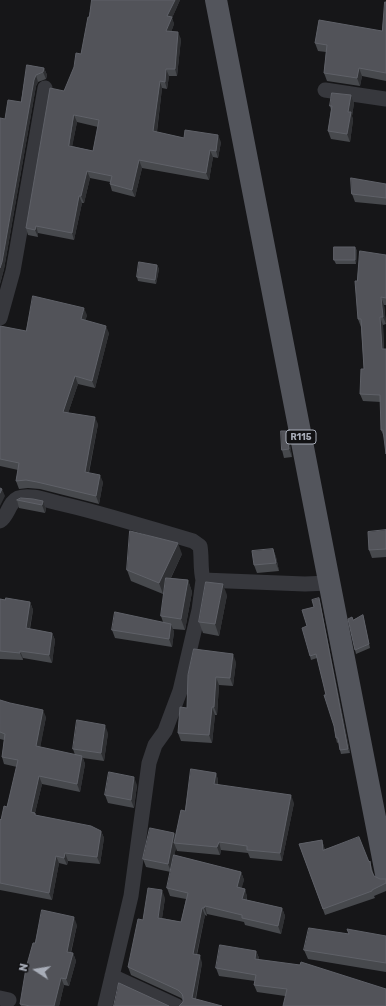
<!DOCTYPE html>
<style>
body{margin:0}
#map{position:relative;width:386px;height:1006px;overflow:hidden;background:#161618;font-family:Rubik,sans-serif}
canvas{display:block}
.north{position:absolute;left:16px;top:950px;width:40px;height:40px;-webkit-text-stroke:3px #111113;paint-order:stroke;rotate:282deg;font-size:11px;font-weight:700;line-height:16px;text-align:center;color:#a8adb8}
.north::after{content:'';display:block;margin:auto;width:14px;height:18px;background:#a8adb8;clip-path:polygon(50% 0,100% 100%,50% 72%,0 100%)}
</style>
<div id="map">
<canvas width="386" height="1006"></canvas>
<div class="north">N</div>
</div>
<script>
const ctx = document.querySelector('canvas').getContext('2d');
ctx.lineJoin = 'round';
function stroke(path, color, width, dash) { ctx.strokeStyle = color; ctx.lineWidth = width; ctx.lineCap = dash ? 'butt' : 'round'; ctx.setLineDash(dash || []); ctx.stroke(path); }
function paint(path, color) { ctx.fillStyle = color; ctx.fill(path, 'evenodd'); }
function drawText(font, color, halo, rows, align = 'center') {
  ctx.font = font + ' Rubik,sans-serif'; ctx.lineWidth = 3.5; ctx.setLineDash([]); ctx.textBaseline = 'middle'; ctx.strokeStyle = halo; ctx.fillStyle = color; for (const [text, x, y, turn = 0] of rows) {
    ctx.save(); ctx.translate(x, y); ctx.rotate((+turn || 0) * Math.PI / 180); ctx.textAlign = isNaN(turn) ? turn : align; if (halo) ctx.strokeText(text, 0, 0); ctx.fillText(text, 0, 0); ctx.restore();
  }
}
stroke(new Path2D(`
 M325,90L386,99
 M0,318L13,271L45,88
 M0,521C8,516 9,502 18,498C30,494 46,500 58,503C103,513 148,528 193,541L200,546C202,557 200,568 203,580L305,584L329,583
 M112,976L177,1006
 M0,998L9,1000
 M105,1006L131,896L149,763L155,745L165,731L180,691L199,610L203,580`), '#37383d', 15);
stroke(new Path2D(`
 M216,0L386,874`), '#53555c', 22);
paint(new Path2D(`
 M92,0H180L172,18L174,24L171,32L181,39L177,76H169L167,89L162,88L157,132L184,138L221,142L218,158L213,157L209,180L142,168L135,197L112,191L110,184V182L90,178L84,203H82L74,240L38,233V237L28,235L26,228L64,91L81,54L89,17ZM77,122L98,127L93,151L72,146Z
 M386,2V81L362,76L360,86L327,81L324,73L326,52L318,51L315,43L382,31Z
 M27,65L44,68L47,75L46,79L38,82L36,86L4,269L0,284V118L5,119L21,102Z
 M351,95L354,103L352,116L353,120L350,142L331,139L328,131L331,110L330,106Z
 M386,184V205L355,202L352,194Z
 M355,247L357,251L356,264H336L334,260Z
 M386,255V305H384L386,324L383,325L384,349V437L381,430V402L363,401L360,394L364,369L361,327L358,319L357,281Z
 M157,265L159,269L156,284L138,281L137,277Z
 M87,315L85,321L109,333L95,388L78,384L68,413L98,424L89,473L103,482L99,504L40,489L28,488L19,489L16,481L18,470L0,466V326L26,331Z
 M286,431L289,439L292,457L284,458L282,450Z
 M17,500L43,501L46,509L45,513L19,508Z
 M386,530V557L372,558L369,550Z
 M273,549L276,557L279,571L257,573L254,565Z
 M182,554L171,578L188,580L192,592L185,630L173,629L174,632L172,647L115,638L112,630L163,622L161,616L164,591L163,594L131,581L127,570Z
 M227,595L219,636L203,633L199,622Z
 M0,599L30,602L33,610L30,629L52,633L55,640L52,663L23,658V660L0,659Z
 M320,602L350,753L341,754L340,750L339,742L337,743L336,738L334,726L317,658L311,660L310,656L307,626L314,607Z
 M363,615L370,648L356,654L355,650L353,620Z
 M236,662L233,686L219,685L217,715H215L212,743L181,741L178,733L187,708L188,675Z
 M0,700L46,717L40,747L75,755L73,749L108,733L104,761L83,758L85,764L80,792L42,784L35,813L36,815L101,831L104,838L100,864L68,861L67,865L59,863L52,900L0,890V819L1,820L7,807L17,767L4,764L2,757L4,740L0,739Z
 M216,773L218,780V785L294,803L282,861L250,858L248,853L221,850L220,855L177,851L176,848L174,855L241,872L244,880L241,888L245,889L247,897V900L282,908L285,916L281,934L245,925L244,922L207,914V916L205,915L197,955L202,963L196,999L183,1002V1000L181,998L131,975L128,967L143,920L165,898L162,918L181,922L186,899L170,896L167,888L171,872L146,867L143,859L174,833L175,836L185,811Z
 M137,785L134,808L108,803L105,795Z
 M322,840L325,850L369,862L370,861L374,876L380,879H386V891L374,896L375,898L325,915L299,844Z
 M77,925L71,953H73L76,961L69,986L64,985L59,1006H21L20,1004L35,943Z
 M349,934L386,936V972L308,959L304,950Z
 M256,951L259,958V960L386,989L285,996L257,992L254,985L255,981L219,976L216,968Z`), '#47494d');
paint(new Path2D(`
 M175,0H180L172,18L174,24L169,38L166,31L167,16Z
 M178,32L181,39L177,76L175,69Z
 M44,68L47,75L46,79L43,72Z
 M359,68L362,76L360,86L357,78Z
 M166,69L169,76L167,89L165,82Z
 M36,75L38,82L36,86L4,269L0,284V268L34,80Z
 M160,81L162,88L156,138L153,131Z
 M351,95L354,103L352,116L353,120L350,142L347,134L348,112Z
 M74,115L77,122L71,153L69,146Z
 M218,135L221,142L218,158L216,151Z
 M210,150L213,157L209,180L206,173Z
 M139,160L142,168L135,197L132,190Z
 M87,171L90,178L84,203L81,196Z
 M79,196L82,203L74,240L72,233Z
 M36,226L38,233V237L35,230Z
 M355,247L357,251L356,264L355,260Z
 M157,265L159,269L156,284L155,280Z
 M381,297L384,305L386,324L383,317Z
 M84,308L87,315L84,327L81,319Z
 M380,317L383,325L384,356L382,349Z
 M106,326L109,333L95,388L92,381Z
 M75,376L78,384L66,419L63,412Z
 M95,417L98,424L87,480L85,472Z
 M286,431L289,439L292,457L289,449Z
 M100,475L103,482L99,504L96,496Z
 M2,489L5,496L0,506V493Z
 M43,501L46,509L45,513L42,505Z
 M178,543L182,554L163,594L159,583Z
 M273,549L276,557L279,571L276,563Z
 M188,580L192,592L185,630L181,619Z
 M223,584L227,595L219,636L215,624Z
 M319,598L320,602L350,753L348,749Z
 M30,602L33,610L28,636L26,628Z
 M171,624L174,632L172,647L169,639Z
 M52,633L55,640L52,663L49,655Z
 M20,651L23,658V660L20,653Z
 M233,654L236,662L233,686L230,678Z
 M216,677L219,685L217,715L214,707Z
 M212,707L215,715L212,743L209,735Z
 M43,710L46,717L39,754L36,746Z
 M105,725L108,733L104,761L101,753Z
 M82,756L85,764L80,792L77,784Z
 M216,773L218,780L217,792L214,784Z
 M39,776L42,784L35,813L38,820L31,812Z
 M134,777L137,785L134,808L131,800Z
 M291,795L294,803L282,861L280,853Z
 M101,831L104,838L100,864L97,857Z
 M174,833L177,841L174,843L176,848L171,872L168,864Z
 M322,840L324,847L326,857L323,850Z
 M219,842L221,850L220,855L217,847Z
 M65,853L68,861L67,865L64,858Z
 M56,856L59,863L52,900L49,893Z
 M241,872L244,880L240,895L237,887Z
 M245,889L247,897L245,906L242,899Z
 M162,890L165,898L161,925L158,918Z
 M205,906L207,914V916L204,908Z
 M202,908L205,915L195,961L193,954Z
 M282,908L285,916L281,934L278,926Z
 M74,917L77,925L69,959L67,952Z
 M256,951L259,958L258,967L255,959Z
 M73,953L76,961L69,986L66,979Z
 M200,955L202,963L194,1005L192,998Z
 M61,978L64,985L59,1006H54Z`), '#2f3033');
const building = new Path2D(`
 M92,0H175L167,16L172,17L166,31L178,32L175,69H166L165,82L160,81L153,131L184,138L185,130L218,135L216,151L210,150L206,173L139,160L132,190L110,184L112,176L87,171L81,196H79L72,233L36,226L35,230L26,228L50,88L64,91L74,67L76,53L81,54L88,17H89ZM74,115L99,120L93,151L69,146Z
 M385,2H386V73L359,68L357,78L324,73L327,45L315,43L319,20L382,31Z
 M27,65L44,68L43,72L36,75L34,80L2,262L0,268V118L5,119L8,100L21,102Z
 M332,93L351,95L348,112H351L347,134L328,131L332,106H330Z
 M351,178L386,184V198L352,194Z
 M334,247H355V260H334Z
 M360,251L386,255V298L381,297L383,317H380L382,349H386V454L383,430H381L380,395L360,394L361,369H364L361,319H358L355,281H357Z
 M139,262L157,265L155,280L137,277Z
 M33,296L84,308L81,319L106,326L92,381L75,376L63,412L95,417L85,472L100,475L96,496L37,482L26,480L16,481L19,463L0,459V326L26,331Z
 M281,431H286L289,449L282,450Z
 M0,488L2,489L0,493Z
 M21,498L33,499L43,501L42,505L17,500Z
 M386,530V549L369,550L368,532Z
 M130,531L178,543L159,583L127,570Z
 M273,549L276,563L254,565L252,551Z
 M166,578L188,580L181,619L161,616Z
 M206,582L223,584L215,624L199,622Z
 M6,598L30,602L26,628L52,633L49,655L20,651V653L0,651V599L5,600Z
 M319,598L348,749L340,750L338,738H336L334,726L324,695H326L316,654L310,656L302,628L307,626L302,610L314,607L312,600Z
 M115,612L171,624L169,639L112,630Z
 M363,615L369,644L355,650L348,619L352,617L353,620Z
 M194,649L233,654L230,678L216,677L214,707H212L209,735L178,733L180,707L187,708L188,675Z
 M0,700L10,703L43,710L36,746L82,756L77,784L39,776L31,812L35,813V815L91,826L101,831L97,857L65,853L64,858L56,856L49,893L0,883V819L1,820L4,806L7,807L18,760L2,757L5,734L0,732Z
 M77,720L105,725L101,753L73,749Z
 M191,769L216,773L214,784L291,795L280,853L247,850V846L219,842L217,847L174,843L181,810L185,811Z
 M109,772L134,777L131,800L105,795Z
 M150,828L174,833L168,864L143,859Z
 M359,837L369,862L370,861L371,870L374,876L380,879H386V883L372,890V891L323,909L299,844L322,840L323,850Z
 M174,855L241,872L237,887L245,889L242,899L282,908L278,926L242,918V915L205,906L204,908H202L193,954L200,955L192,998L222,1006H179L183,1002V997L182,994L178,990L128,967L138,919L143,920L148,888L162,890L158,918L181,922L188,893L167,888Z
 M42,910L74,917L67,952L73,953L66,979L61,978L54,1006H30L20,1004L26,968L33,943H35Z
 M309,928L349,934L347,929L386,936V963L304,950Z
 M220,945L256,951L255,959L300,965L301,962L386,989V1006H283L287,989L254,985L256,975L216,968Z
 M119,983L169,1006H114Z`);
paint(building, '#525359');
stroke(building, '#5f6168', 1);
for (const [x, y, w] of [
 [301,437,30]
]) { const box = new Path2D(); box.roundRect(x - w / 2, y - 7, w, 14, 3); ctx.fillStyle = '#111113'; ctx.fill(box); stroke(box, '#a8adb8', 1); }
drawText('bold 9px', '#a8adb8', null, [
 ["R115",301,437]
]);
</script>
